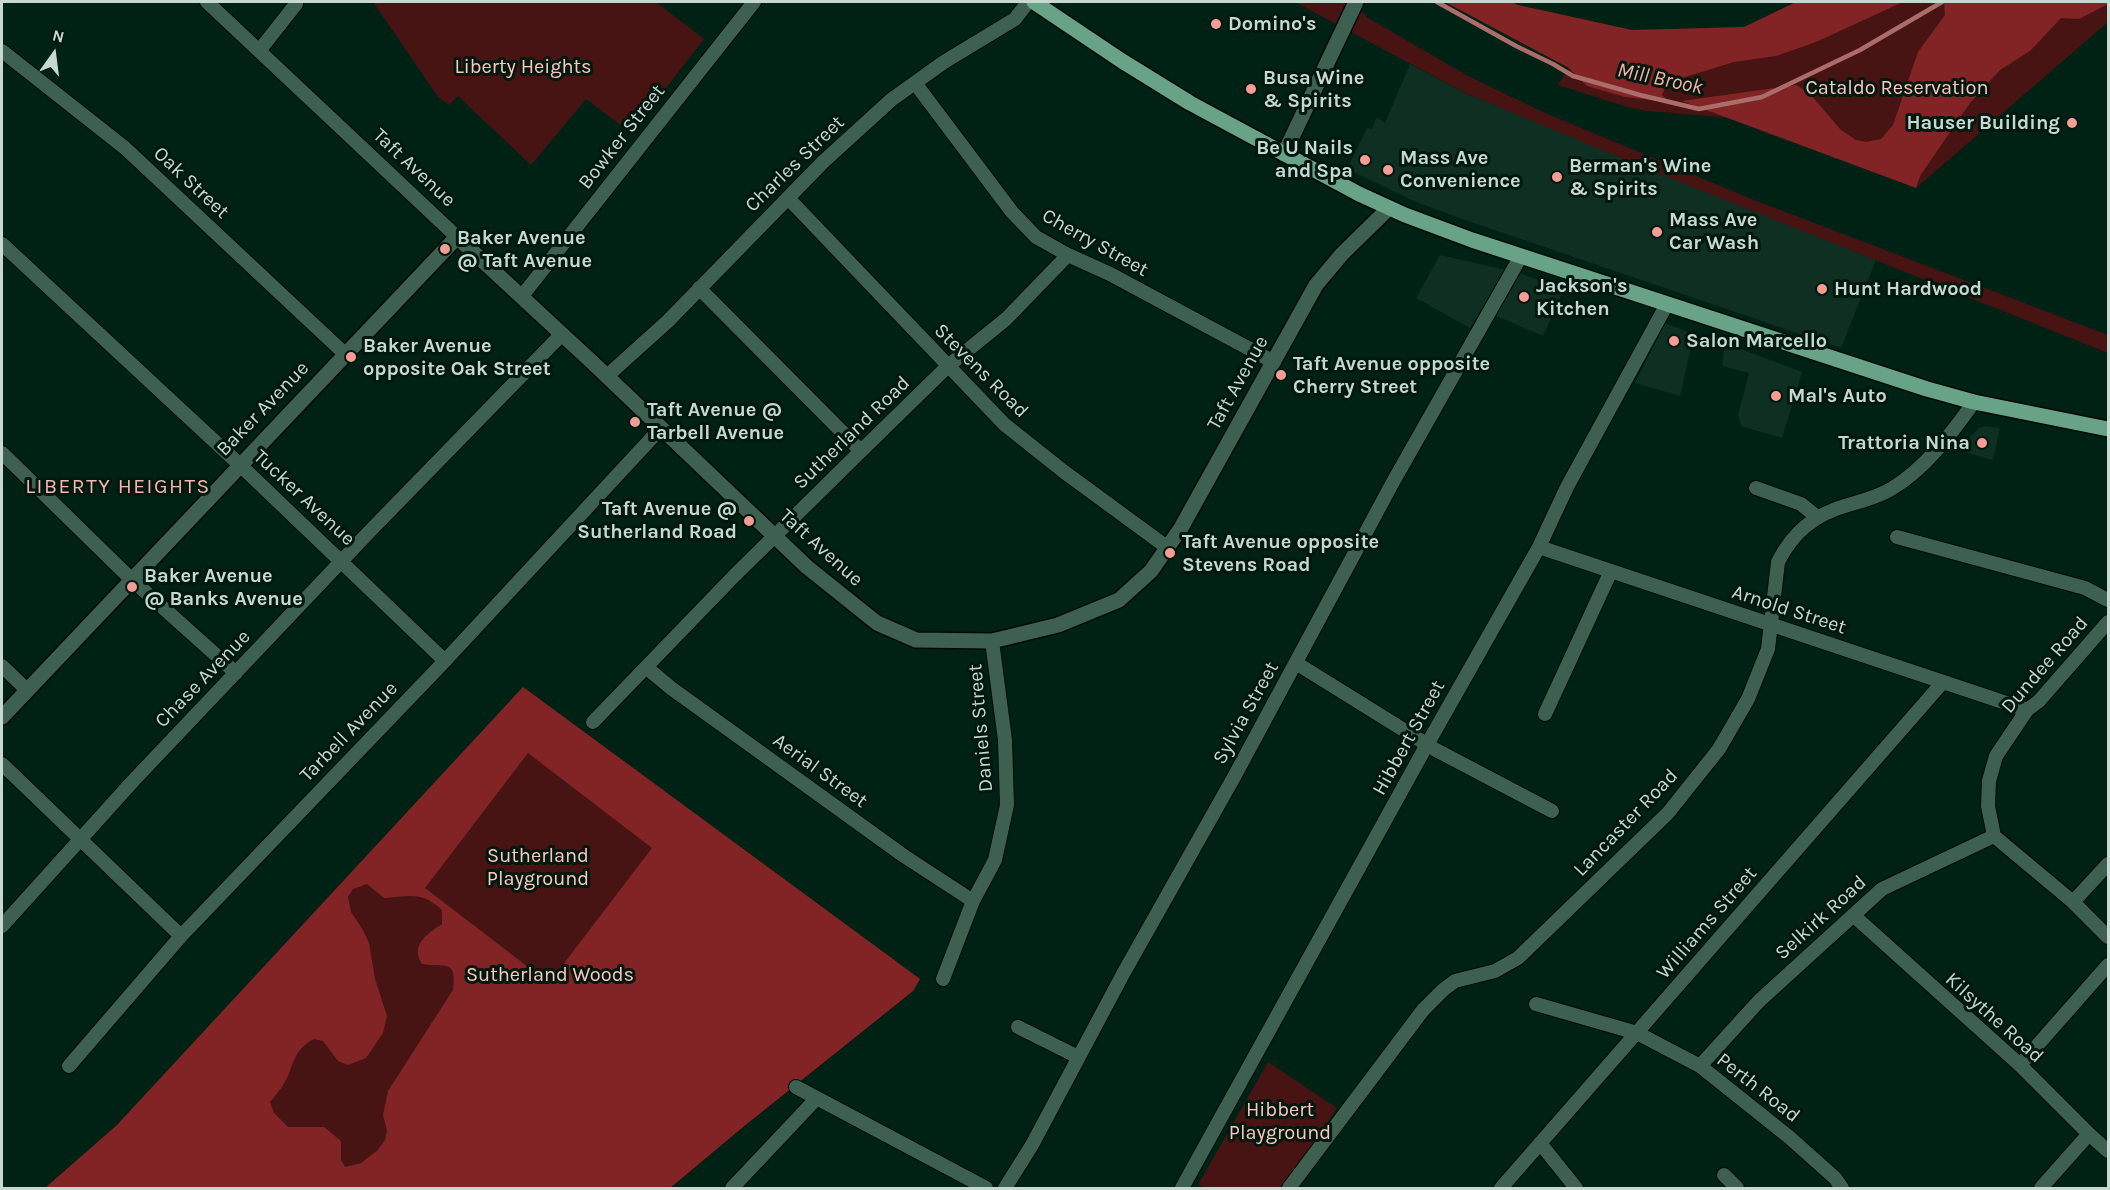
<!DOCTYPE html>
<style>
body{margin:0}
#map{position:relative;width:2110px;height:1190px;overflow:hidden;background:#002215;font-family:Karla,sans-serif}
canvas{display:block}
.frame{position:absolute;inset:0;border:3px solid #c6d8cf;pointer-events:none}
.north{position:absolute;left:24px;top:24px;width:60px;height:60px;-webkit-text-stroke:4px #01180e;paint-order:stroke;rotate:14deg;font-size:16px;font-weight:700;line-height:24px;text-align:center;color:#c6d8cf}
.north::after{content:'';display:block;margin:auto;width:21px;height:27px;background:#c6d8cf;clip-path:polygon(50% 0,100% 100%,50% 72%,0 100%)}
</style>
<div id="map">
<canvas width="2110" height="1190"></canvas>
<div class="frame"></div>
<div class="north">N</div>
</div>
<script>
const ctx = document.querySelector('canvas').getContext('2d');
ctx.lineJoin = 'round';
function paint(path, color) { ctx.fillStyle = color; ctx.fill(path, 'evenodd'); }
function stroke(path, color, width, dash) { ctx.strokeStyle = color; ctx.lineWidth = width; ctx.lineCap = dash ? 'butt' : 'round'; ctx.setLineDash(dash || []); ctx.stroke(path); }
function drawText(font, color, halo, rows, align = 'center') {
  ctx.font = font + ' Karla,sans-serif'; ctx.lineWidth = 6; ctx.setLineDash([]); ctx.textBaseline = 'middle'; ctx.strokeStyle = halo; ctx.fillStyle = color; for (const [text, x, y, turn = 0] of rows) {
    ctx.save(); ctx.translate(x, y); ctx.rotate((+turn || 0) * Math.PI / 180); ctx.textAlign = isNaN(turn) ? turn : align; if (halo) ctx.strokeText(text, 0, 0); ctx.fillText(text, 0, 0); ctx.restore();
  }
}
paint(new Path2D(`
 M1410,64L1465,93L1876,260L1841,348L1465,220L1416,202L1347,169L1367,128L1372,129L1377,117L1385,123Z
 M1440,255L1506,270L1470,328L1416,298Z
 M1519,273L1564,289L1543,336L1494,315Z
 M1665,323L1694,334L1680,396L1635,383Z
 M1725,343L1802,372L1782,438L1741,426L1738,415L1749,373L1722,366Z
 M1985,426L2000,428L1993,460L1957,450L1979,428Z`), '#0e2f22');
paint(new Path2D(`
 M373,2H656L704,39L631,133L586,99L531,165L458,96L449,105L438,97Z
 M1295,2H1354L1368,18L1470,77L1543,112L1754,200L2108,335V353L1645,168L1465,93Z
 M1445,2H1512L1518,5L1632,30L1744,27L1796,2H2108V22L1916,188L1733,118L1647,111L1627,107L1558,85L1569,68Z
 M523,687L920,979L913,991L743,1127L670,1188H45L117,1125Z
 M1268,1062L1337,1108L1283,1188H1207L1198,1185Z`), '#471413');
paint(new Path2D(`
 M1445,2H1512L1518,5L1632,30L1744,27L1796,2H1903L1816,42L1776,56L1734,62L1672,81L1665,88L1662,95L1669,102L1625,97L1587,86L1569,68Z
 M1944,2H2108V4L2079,19L2061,18L2030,51L2000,70L1970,103L1920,176L1916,188L1682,101L1796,85L1809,93L1841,130L1856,140L1866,142L1881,139L1893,125L1918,52L1945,15Z
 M523,687L920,979L913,991L743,1127L670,1188H45L117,1125ZM528,753L652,848L549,983L425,888ZM367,884L384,898C409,896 423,891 442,910V924C427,934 410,945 422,964C445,968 457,958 453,990L388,1091L383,1115L387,1131L385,1140L378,1150L361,1163L345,1167L341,1160V1141L324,1127H288L274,1113L270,1102C275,1096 281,1089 285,1082C295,1063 293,1050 314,1039L323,1041L338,1061L348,1065L366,1058L383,1033L387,1016L375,979L369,943L363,930L351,912L348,897L353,889Z`), '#822425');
stroke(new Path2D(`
 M1437,2L1516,46L1553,64L1573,76L1640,95L1699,109L1762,97L1860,50L1942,2`), '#ab6d69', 4.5);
const street = new Path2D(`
 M207,2L457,237
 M2,51L125,148L345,354
 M259,51L296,4
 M915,83L1012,212L1036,237L1068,255L1110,274L1274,362
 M788,198L1004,424L1063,471L1168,548
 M2,244L239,464L445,661
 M699,288L861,451
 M522,296L754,2
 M607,376L668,321L823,162L891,100L944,62L1015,19L1028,2
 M2,453L131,579L236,673
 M1756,488L1801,504L1817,517
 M1897,537L2085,588L2108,600
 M1539,547L2027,710
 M1296,663L1436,750L1552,811
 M2,666L27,690
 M647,668L671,688L904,856L973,901
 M1545,714L1611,571
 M593,722L734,576L861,451L948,366L1006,319L1068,255
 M2,764L181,936
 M1994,836L1988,806L1989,781L1996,756L2027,710L2039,701L2108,622
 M1994,836L2073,902L2108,937
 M2073,902L2108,864
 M1853,915L2020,1065L2089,1134L2108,1151
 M2,926L133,781L369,532L562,334
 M943,979L973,901L995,860L1007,805L1005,740L992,641
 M1536,1004L1637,1033L1700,1066L1789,1137L1835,1178L1842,1188
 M1018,1027L1078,1057
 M2020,1065L2108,965
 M69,1066L181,936L441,665L661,428
 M1700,1066L1759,1001L1882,889L1994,836
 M796,1087L986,1188
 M1540,1143L1576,1188
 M1724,1175L1737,1188
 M732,1188L817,1098
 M1005,1188L1032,1145L1123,974L1234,777L1393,482L1521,256
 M1182,1188L1424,750L1539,547L1567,487L1667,304
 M1289,1188L1423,1010L1443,990L1455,981L1495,971L1518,958L1668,813L1719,749L1748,699L1768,649L1778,562C1793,532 1815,514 1848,505C1862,501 1878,497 1891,489C1924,470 1952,433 1974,402
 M1501,1188L1943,682
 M2041,1188L2089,1134`);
const secondary = new Path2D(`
 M1284,154L1356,2
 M2,717L457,237L593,363L807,567L877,623L916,640L992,641L1058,625L1119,600L1151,571L1181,528L1316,285L1342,254L1389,208`);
const primary = new Path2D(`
 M1034,2L1122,61L1190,103L1359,194L1405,215L1472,240L1927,389L1974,402L2108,429`);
stroke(street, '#000a03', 16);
stroke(secondary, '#000a03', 18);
stroke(primary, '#000a03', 18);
stroke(street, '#3e6050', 14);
stroke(secondary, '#3e6050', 15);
stroke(primary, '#68a388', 15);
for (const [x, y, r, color] of [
 [1216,24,6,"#f59c95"],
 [1251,89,6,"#f59c95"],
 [2072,123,6,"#f59c95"],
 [1365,160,6,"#f59c95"],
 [1388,170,6,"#f59c95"],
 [1557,177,6,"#f59c95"],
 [1657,232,6,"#f59c95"],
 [445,249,6,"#f59c95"],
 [1822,289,6,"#f59c95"],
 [1524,297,6,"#f59c95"],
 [1674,341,6,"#f59c95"],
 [351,357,6,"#f59c95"],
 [1281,375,6,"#f59c95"],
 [1776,396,6,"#f59c95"],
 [635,422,6,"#f59c95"],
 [1982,443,6,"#f59c95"],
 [749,521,6,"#f59c95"],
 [1170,553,6,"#f59c95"],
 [132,587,6,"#f59c95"]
]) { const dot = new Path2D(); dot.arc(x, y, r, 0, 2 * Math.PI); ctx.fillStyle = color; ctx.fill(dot); stroke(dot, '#01180e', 2); }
drawText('bold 20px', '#c6d8cf', '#01180e', [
 ["Domino's",1228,24],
 ["Busa Wine",1263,78],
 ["& Spirits",1263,101],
 ["Hauser Building",2060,123,"right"],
 ["Be U Nails",1353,148,"right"],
 ["and Spa",1353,171,"right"],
 ["Mass Ave",1400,158],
 ["Convenience",1400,181],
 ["Berman's Wine",1569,166],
 ["& Spirits",1569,189],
 ["Mass Ave",1669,220],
 ["Car Wash",1669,243],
 ["Baker Avenue",457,238],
 ["@ Taft Avenue",457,261],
 ["Jackson's",1536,286],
 ["Kitchen",1536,309],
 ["Hunt Hardwood",1834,289],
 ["Salon Marcello",1686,341],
 ["Baker Avenue",363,346],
 ["opposite Oak Street",363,369],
 ["Taft Avenue opposite",1293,364],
 ["Cherry Street",1293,387],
 ["Mal's Auto",1788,396],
 ["Taft Avenue @",647,410],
 ["Tarbell Avenue",647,433],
 ["Trattoria Nina",1970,443,"right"],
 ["Taft Avenue @",737,509,"right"],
 ["Sutherland Road",737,532,"right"],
 ["Taft Avenue opposite",1182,542],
 ["Stevens Road",1182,565],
 ["Baker Avenue",144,576],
 ["@ Banks Avenue",144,599]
], 'left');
drawText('20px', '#fdc6c1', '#01180e', [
 ["Liberty Heights",523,67],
 ["Cataldo Reservation",1897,88],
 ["Sutherland",538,856],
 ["Playground",538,879],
 ["Sutherland Woods",550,975],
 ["Hibbert",1280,1110],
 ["Playground",1280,1133]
]);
drawText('20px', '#c6d8cf', '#01180e', [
 ["Bowker Street",622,137,-52],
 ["Charles Street",795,164,-44],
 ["Taft Avenue",414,168,43],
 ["Oak Street",191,183,43],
 ["Cherry Street",1095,243,29],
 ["Stevens Road",981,371,45],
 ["Taft Avenue",1238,383,-61],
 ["Baker Avenue",263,409,-46],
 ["Sutherland Road",852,433,-44],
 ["Tucker Avenue",304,498,43],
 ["Taft Avenue",821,548,42],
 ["Arnold Street",1789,610,18],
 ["Dundee Road",2045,665,-49],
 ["Chase Avenue",203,679,-46],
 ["Sylvia Street",1246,713,-61],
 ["Daniels Street",981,728,-95],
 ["Tarbell Avenue",349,732,-46],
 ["Hibbert Street",1409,738,-61],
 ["Aerial Street",820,771,36],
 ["Lancaster Road",1626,823,-46],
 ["Selkirk Road",1821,918,-42],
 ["Williams Street",1707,923,-49],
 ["Kilsythe Road",1994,1018,42],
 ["Perth Road",1758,1088,38]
]);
drawText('italic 21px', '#feaea7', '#01180e', [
 ["Mill Brook",1660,79,12]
]);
ctx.letterSpacing = '1.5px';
drawText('21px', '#f9b5af', '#01180e', [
 ["LIBERTY HEIGHTS",118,487]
]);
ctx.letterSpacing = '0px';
</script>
